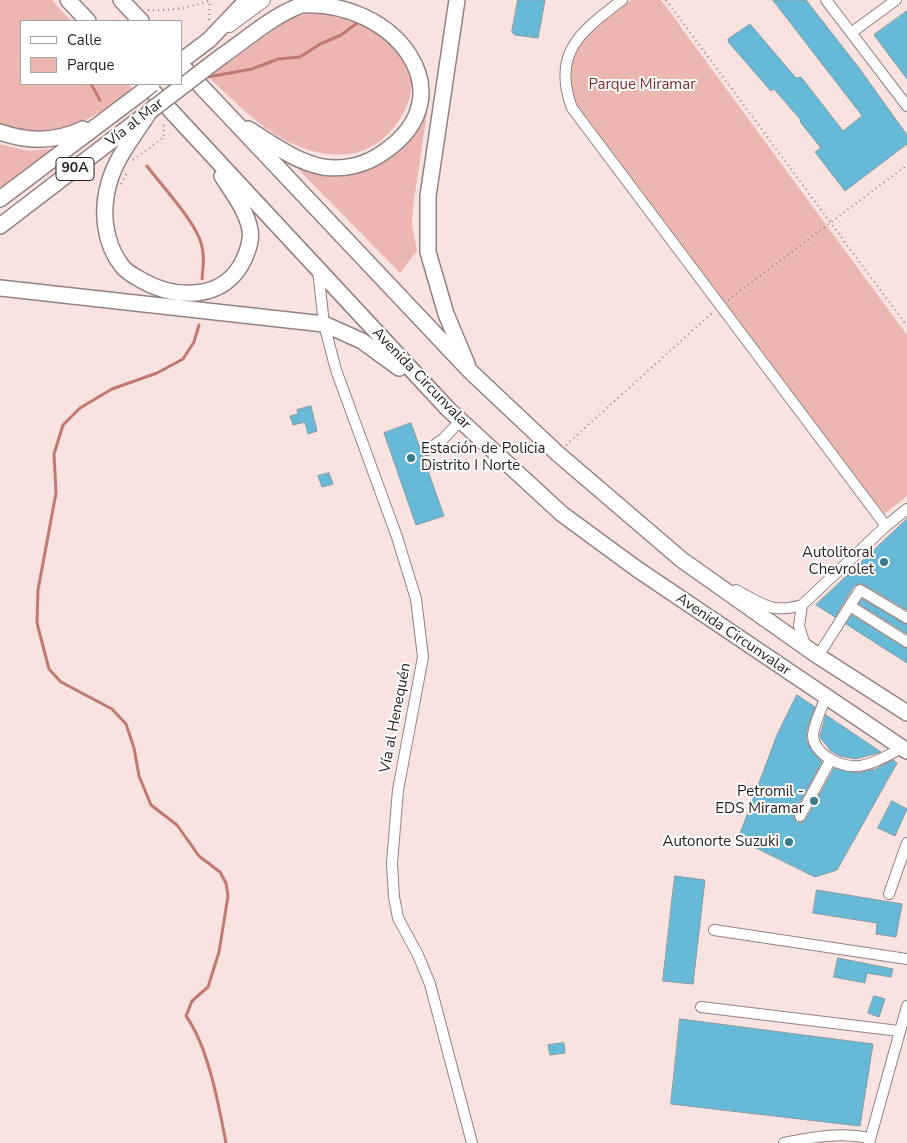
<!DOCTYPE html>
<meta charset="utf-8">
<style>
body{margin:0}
#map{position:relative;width:907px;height:1143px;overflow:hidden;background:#f8e3e1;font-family:"Nunito Sans",sans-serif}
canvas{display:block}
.legend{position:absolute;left:20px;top:20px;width:162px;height:65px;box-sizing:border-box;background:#fff;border:1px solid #a8a5a5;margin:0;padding:6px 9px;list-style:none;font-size:15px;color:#251e1d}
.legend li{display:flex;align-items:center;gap:10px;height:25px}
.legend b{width:25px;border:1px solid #a8a5a5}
</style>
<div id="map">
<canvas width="907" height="1143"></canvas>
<ul class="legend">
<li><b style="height:6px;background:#fff"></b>Calle</li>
<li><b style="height:14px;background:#ecb7b2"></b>Parque</li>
</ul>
</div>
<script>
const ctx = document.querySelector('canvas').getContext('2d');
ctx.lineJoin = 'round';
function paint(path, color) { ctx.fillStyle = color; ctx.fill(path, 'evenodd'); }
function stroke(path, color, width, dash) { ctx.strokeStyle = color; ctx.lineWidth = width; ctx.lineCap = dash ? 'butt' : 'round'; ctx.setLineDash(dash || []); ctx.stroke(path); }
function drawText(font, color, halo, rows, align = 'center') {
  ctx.font = font + ' "Nunito Sans",sans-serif'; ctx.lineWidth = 4; ctx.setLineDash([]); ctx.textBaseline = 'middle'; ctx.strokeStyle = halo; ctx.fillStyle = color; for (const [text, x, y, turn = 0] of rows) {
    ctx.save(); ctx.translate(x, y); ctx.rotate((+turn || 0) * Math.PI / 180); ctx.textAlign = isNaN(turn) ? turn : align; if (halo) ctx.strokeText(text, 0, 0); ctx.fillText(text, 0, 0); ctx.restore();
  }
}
paint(new Path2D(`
 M0,0H52L71,21H21V84H128L133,89C103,111 70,135 30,134C21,134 9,129 0,127Z
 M631,0H661L907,335V496L883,515L576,107C553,52 593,29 631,0Z
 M321,10L382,23C389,35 409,59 411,72C417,104 391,141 362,151C345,157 322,155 306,149C266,136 238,104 208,77L281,25L292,18Z
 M429,98L413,207L412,225L417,251L400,273L298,169C340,178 385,177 411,136C418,124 423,110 429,98Z
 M0,144L28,151L58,148L0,194Z`), '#ecb7b2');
stroke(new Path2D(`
 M208,77L252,69L278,59L300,57L320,44L341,35L360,21
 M91,84L100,100
 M147,166C162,186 195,221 201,243C205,255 203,267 202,279
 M199,325L194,342L183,359L157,373L112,389L80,408L63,425L54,454L56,493L38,590L37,623L49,669L61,682L112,709L126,724L134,748L139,776L151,805L177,825L199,856L220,872L226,883L228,896L219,952L208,987L192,1001L186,1016C208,1046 219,1106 226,1143`), '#c17974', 3);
const building = new Path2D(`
 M518,0H545L538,38L515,35L512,32Z
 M773,0H806L859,68L907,135V144L845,191L815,152L821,148L801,123L800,119L774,89L771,91L729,43L728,39L750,24L796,78L801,77L843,131L862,116Z
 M907,11V79L874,35Z
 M311,406L317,431L308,434L305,422L293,425L290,416L298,414L297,410Z
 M411,423L444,516L416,525L384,433Z
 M329,473L333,484L322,487L318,476Z
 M907,519V610L861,583L854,586L835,617L816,605Z
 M862,599L907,625V634L859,604Z
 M852,615L907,649V663L846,624Z
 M797,695L815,707L807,729L806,739L812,751L822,762L794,813L796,822L801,823L806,819L834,768L857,773L876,769L893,760L897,763L837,870L815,877L738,839L777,735Z
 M826,715L881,752L856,759L840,756L831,751L820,737Z
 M892,801L907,809L895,836L878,828Z
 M675,876L705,880L693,984L663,981Z
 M817,890L902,904L896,937L876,934L877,923L813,913Z
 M838,958L893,969L891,977L867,973L865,983L834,977Z
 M874,996L885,999L879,1017L868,1013Z
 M680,1019L873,1044L860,1126L671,1104Z
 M564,1043L565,1053L550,1055L548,1045Z`);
paint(building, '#67bad7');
stroke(building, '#8799a0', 1);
const minor = new Path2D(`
 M622,0C582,31 551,52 572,108L886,526
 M826,0L907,106
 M851,33L896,0
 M318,270L324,324L336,370L397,537L416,599L423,657L398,790L392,863L394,897L398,918L418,955L430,984L472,1143
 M427,450L443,439L460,421
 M736,590C762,604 772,614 802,605L886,526L907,509
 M802,605L799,626L805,645
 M850,606L907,642
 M818,656L860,590L907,618
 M825,698C822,709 814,723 813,735C813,744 820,752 827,757C856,776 875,762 902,748
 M800,816L831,759
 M889,894L907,843
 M714,930L907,959
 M701,1007L899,1031
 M784,1143C813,1137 840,1132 870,1138
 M869,1143L907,1006`);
const major = new Path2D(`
 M229,25L263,0`);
const highway = new Path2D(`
 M68,0L88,21
 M121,0L141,21
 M457,0L428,196V252L446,314L467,364
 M222,56C247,39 273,15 302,5C395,0 468,95 384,152C366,165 344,170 323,167C296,162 271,143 248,129
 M181,61L209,40L247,0
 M181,65L471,372L557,453L682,560L818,656L907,713
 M146,84L448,409L562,514L637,569L907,751
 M150,111C136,133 116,157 109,183C101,211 104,243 122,266C127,273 136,277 143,281C177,300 226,300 244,259C248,250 252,240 250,230C247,211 232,192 222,176
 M0,132C28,142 56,142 83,129
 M0,199L138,95
 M0,226L141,118
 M0,288L324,324L362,341L399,368`);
stroke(minor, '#948280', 12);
stroke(major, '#948280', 16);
stroke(highway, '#948280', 18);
stroke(new Path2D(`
 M666,0L907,326
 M148,10C170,11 190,8 210,0
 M209,20L210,0
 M133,160L164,137L163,126L166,124
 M121,184L128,171
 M728,300L907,165
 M566,445L713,312`), '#8e807f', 2, [1, 4]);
stroke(minor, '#fff', 10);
stroke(major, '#fff', 14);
stroke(highway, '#fff', 15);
const highwayBridge = new Path2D(`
 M138,95L152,84
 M150,111L222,56`);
stroke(highwayBridge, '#948280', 18, []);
stroke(highwayBridge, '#fff', 15);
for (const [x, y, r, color] of [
 [411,458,5,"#39788d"],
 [884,562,5,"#39788d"],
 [814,801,5,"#39788d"],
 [789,842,5,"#39788d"]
]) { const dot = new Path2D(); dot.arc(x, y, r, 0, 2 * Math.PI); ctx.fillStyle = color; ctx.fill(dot); stroke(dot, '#fff', 2); }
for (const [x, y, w] of [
 [75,169,38]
]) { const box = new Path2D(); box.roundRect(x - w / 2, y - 11.5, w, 23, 4); ctx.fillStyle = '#fff'; ctx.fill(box); stroke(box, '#251e1d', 1); }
drawText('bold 14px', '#251e1d', null, [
 ["90A",75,169]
]);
drawText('15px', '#812a29', '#fff', [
 ["Parque Miramar",642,85]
]);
drawText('15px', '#251e1d', '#fff', [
 ["Vía al Mar",135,123,-38],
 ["Avenida Circunvalar",421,379,46],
 ["Avenida Circunvalar",733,635,34],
 ["Vía al Henequén",396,718,-79]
]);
drawText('15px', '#251e1d', '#fff', [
 ["Estación de Policia",421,449,"left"],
 ["Distrito I Norte",421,466,"left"],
 ["Autolitoral",874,553],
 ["Chevrolet",874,570],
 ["Petromil -",804,792],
 ["EDS Miramar",804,809],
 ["Autonorte Suzuki",779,842]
], 'right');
</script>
